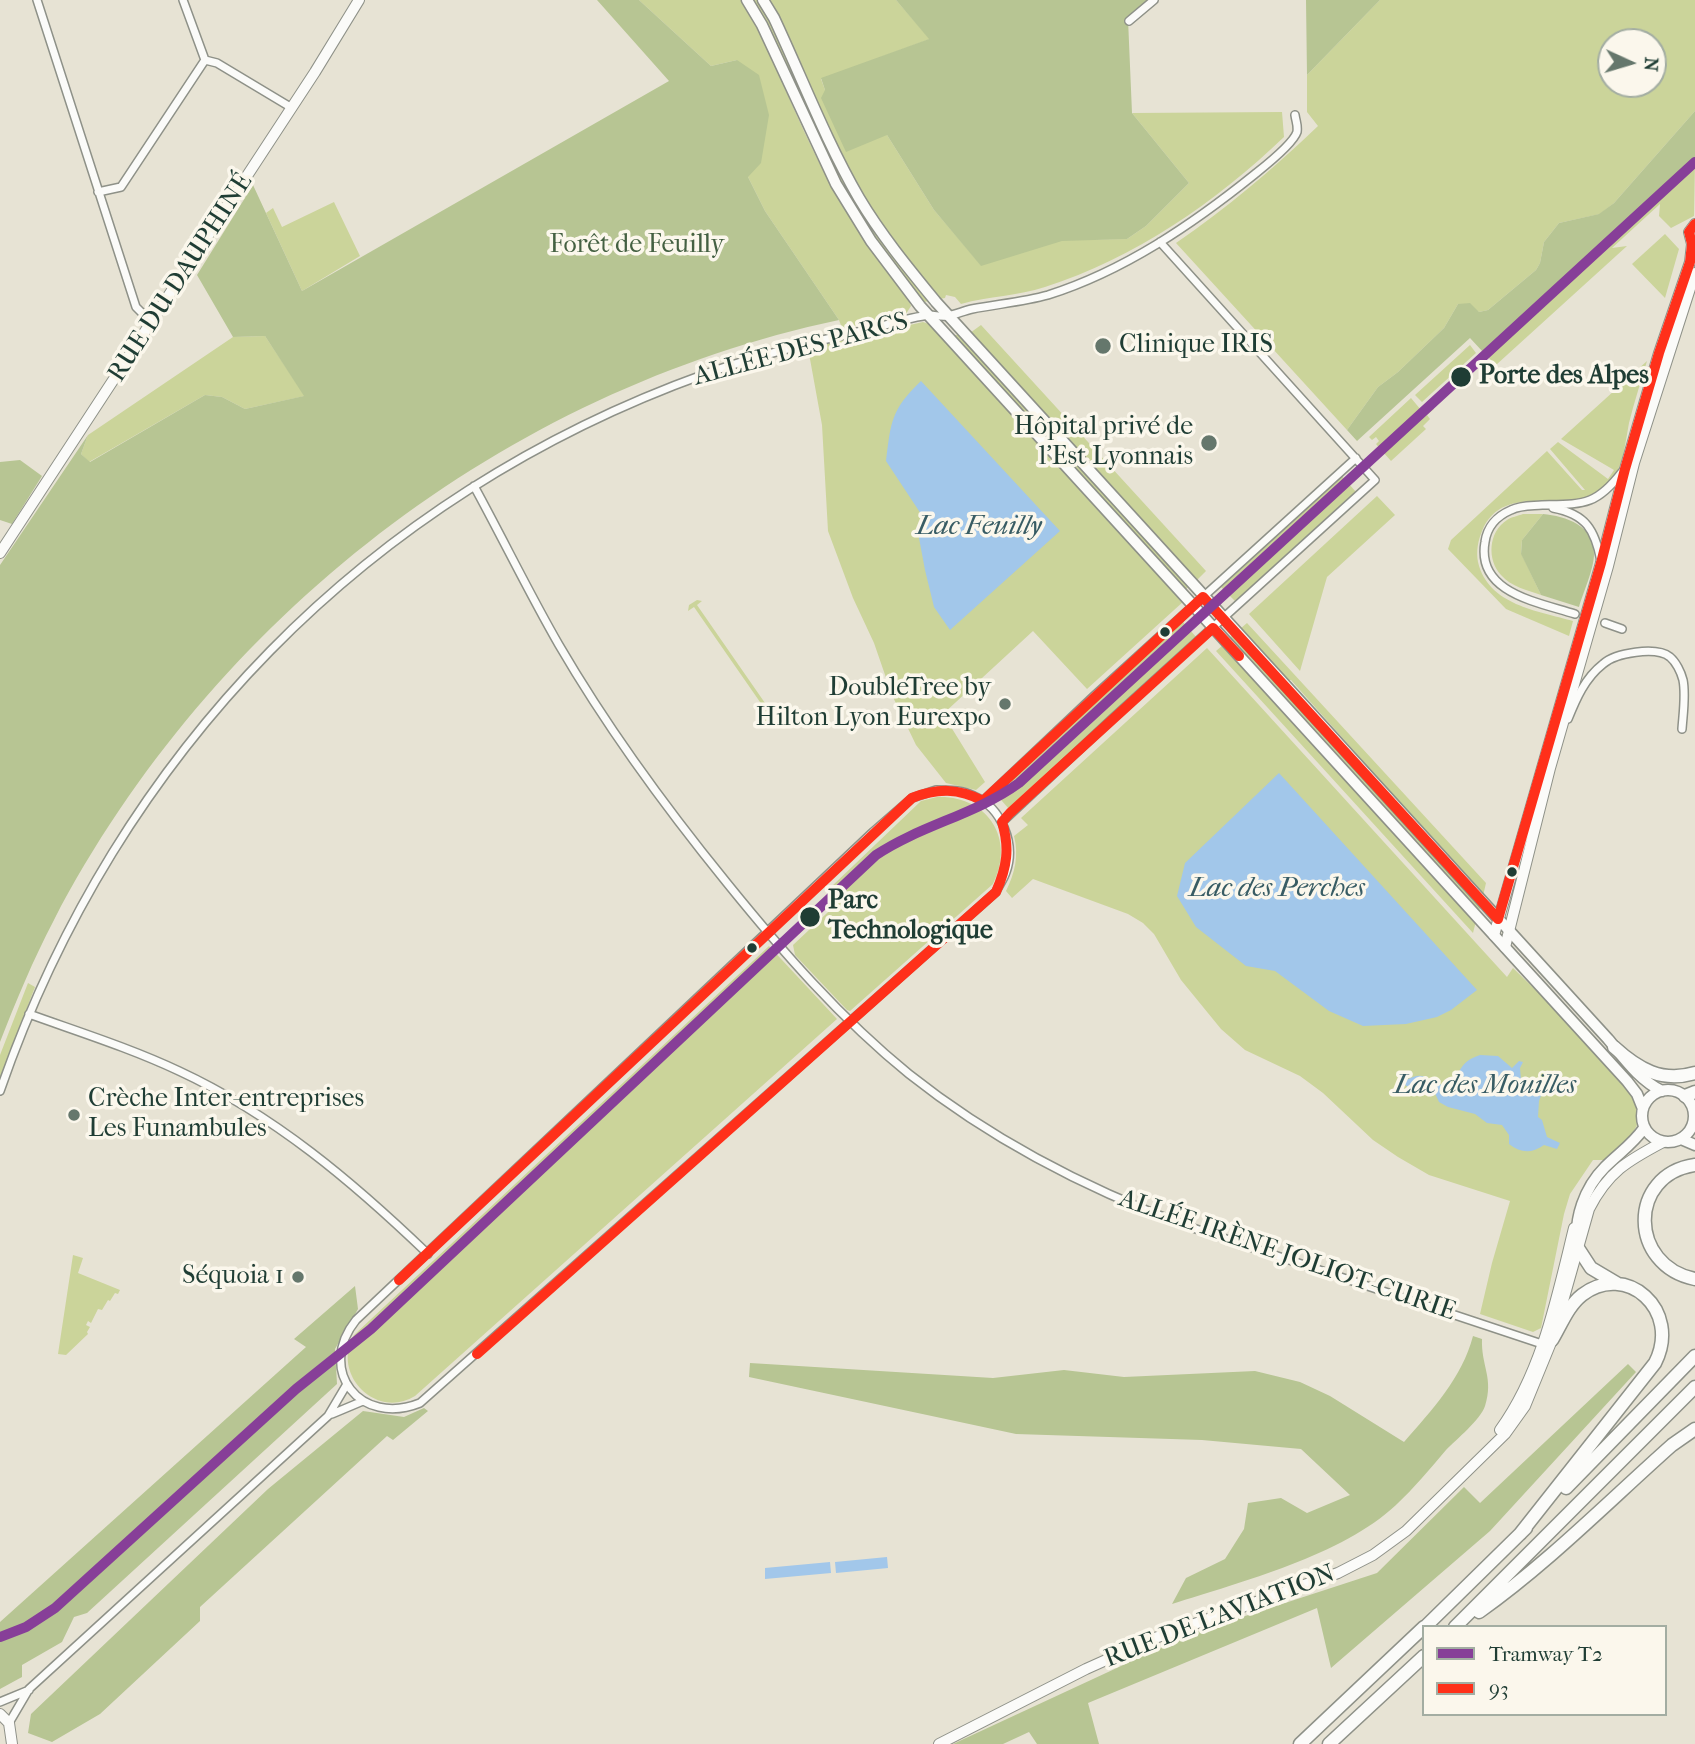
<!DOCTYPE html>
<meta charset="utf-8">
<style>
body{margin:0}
#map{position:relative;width:1695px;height:1744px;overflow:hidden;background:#e7e3d4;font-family:"IM FELL French Canon",serif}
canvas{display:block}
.legend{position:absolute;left:1422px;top:1625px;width:245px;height:91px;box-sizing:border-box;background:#fbf7ec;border:2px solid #a3ada2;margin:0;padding:9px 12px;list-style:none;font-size:21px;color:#1f3d34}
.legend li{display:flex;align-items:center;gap:14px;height:35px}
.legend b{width:35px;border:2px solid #a3ada2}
.north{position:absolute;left:1597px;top:28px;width:70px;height:70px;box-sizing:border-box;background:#fbf7ec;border:2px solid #a3ada2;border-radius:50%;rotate:94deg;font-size:19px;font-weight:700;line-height:28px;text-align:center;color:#1f3d34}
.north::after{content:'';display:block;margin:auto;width:24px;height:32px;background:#65776c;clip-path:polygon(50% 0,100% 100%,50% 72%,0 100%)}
</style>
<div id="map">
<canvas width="1695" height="1744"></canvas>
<ul class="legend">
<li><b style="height:9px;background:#873f98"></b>Tramway T2</li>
<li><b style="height:9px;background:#ff301a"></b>93</li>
</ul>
<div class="north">N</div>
</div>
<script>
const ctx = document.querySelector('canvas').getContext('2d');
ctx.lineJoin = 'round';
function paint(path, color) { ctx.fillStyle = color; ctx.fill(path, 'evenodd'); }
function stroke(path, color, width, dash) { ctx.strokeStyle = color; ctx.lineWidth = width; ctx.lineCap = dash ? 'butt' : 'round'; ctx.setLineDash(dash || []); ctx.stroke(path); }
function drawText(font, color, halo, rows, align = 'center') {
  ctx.font = font + ' "IM FELL French Canon",serif'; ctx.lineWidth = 7; ctx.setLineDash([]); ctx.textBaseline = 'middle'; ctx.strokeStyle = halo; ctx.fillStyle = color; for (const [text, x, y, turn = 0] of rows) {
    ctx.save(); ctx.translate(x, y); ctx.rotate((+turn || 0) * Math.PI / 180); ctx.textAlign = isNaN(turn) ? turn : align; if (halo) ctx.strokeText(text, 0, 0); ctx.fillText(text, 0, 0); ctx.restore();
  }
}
paint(new Path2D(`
 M639,0H743L754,19C782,78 805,141 838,197C859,233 883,265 908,298L911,306L904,317L842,328L839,320L765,211L748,177L737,60L711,66Z
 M753,0H896L930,39L821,79L825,90L887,135L934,210L981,265L1062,240L1127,239L1146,226L1189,183L1132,113L1282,112L1284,137C1216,202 1135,258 1045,287C1018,296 989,296 961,304L955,297L946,295L945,298L924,302C887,258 854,212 828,160C802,107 782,52 753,0Z
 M1380,0H1695V111L1614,203L1600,214L1559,223L1544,242L1540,263L1536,270L1488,310L1479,312L1458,304L1444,328L1398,372L1378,387L1347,430L1176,243C1227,208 1273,169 1318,126L1307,112V75ZM1611,42H1653V84H1611Z
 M1695,160L1694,216L1671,228L1659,216L1660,204L1612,248L1627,246L1496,365L1483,352Z
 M334,202L360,256L302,291L266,213L273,208L282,227Z
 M1665,234L1679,249L1665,298L1632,264Z
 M923,322L932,325L1184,601L1087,689L1033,631L943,714L985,782L976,790L946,783L916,745L892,695L874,643L853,598L828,531L822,425L808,348Z
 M981,325L1206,571L1196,581L970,333Z
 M954,335H958L1189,586L1185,590Z
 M265,336L305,396L245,409L222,397L205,395L89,462L81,454L88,435L233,337Z
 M1470,345L1476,353L1422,402L1415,395Z
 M1647,361C1641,382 1634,402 1629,423C1625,444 1623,472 1606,487C1570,518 1504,478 1482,531C1478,541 1476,551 1478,562C1488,605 1538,611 1573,621L1569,636L1506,609L1448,549L1451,540L1547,451L1582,490H1585L1550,449L1558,442L1608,479L1614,470L1561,439Z
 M1411,398L1421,410L1429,403L1434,409L1427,415L1430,419L1423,426L1426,429L1391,461L1376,444L1379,441L1376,437L1372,440L1369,437Z
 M1342,476L1356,492L1236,602L1221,587Z
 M1377,496L1395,515L1327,577L1300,671L1249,614Z
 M1523,514H1543L1522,540L1521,553L1541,595C1528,590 1511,587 1501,575C1487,560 1488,532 1507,520C1511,517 1518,516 1523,514Z
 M697,600L702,601L697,605L774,716L768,722L764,720L769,715L694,607L688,611L689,605Z
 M1183,622L1197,638L1009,809L995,793Z
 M1247,623L1486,883L1483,896L1291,680H1286L1240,629Z
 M1233,635L1481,905L1479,911L1229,638Z
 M1223,645L1476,921L1473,933L1216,651Z
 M1207,648L1507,977L1513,968L1550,1004L1626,1086L1636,1105L1637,1125L1629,1141L1606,1160H1593L1570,1194L1564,1214L1541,1328L1533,1332L1480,1314L1492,1263L1510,1201L1429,1175L1398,1157L1373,1140L1323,1093L1300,1076L1245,1050L1221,1029L1181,980L1154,934L1143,923L1128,914L1033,879L1012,898L1006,891C1015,873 1019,855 1014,836L1028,825L1021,818Z
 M937,797C987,795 1016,838 993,884L850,1011L847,1010L795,955L793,945L843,898L832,886L921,801Z
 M769,946L837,1019L415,1396C376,1420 331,1374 354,1335Z
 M28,983L35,987L0,1078V1055Z
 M73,1255L83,1258L78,1273L120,1290L118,1294L115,1293L110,1301L108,1300L102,1310L98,1309L91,1323L88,1321L86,1325L90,1327L87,1332L88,1334L66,1355L58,1354Z`), '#cbd49a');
paint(new Path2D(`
 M597,0H639L711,66L737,60L759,75L769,115L761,163L748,177L765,211L839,320C504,391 212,618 54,920C33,960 16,1001 0,1042V565L88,435L81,454L90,462L205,395L222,397L245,409L304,396L265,336L233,337L197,275L253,185L302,291L669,81Z
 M896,0H1151L1128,19L1132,113L1189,183L1146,226L1127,239L1062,241L981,266L934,210L887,135L846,152L821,98L825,90L821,78L929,39Z
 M1306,0H1380L1307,75Z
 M1695,111V160L1667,186L1483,352L1470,338L1357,441L1347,430L1378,387L1398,372L1444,328L1458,304L1470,303L1479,312L1488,310L1536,270L1540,263L1544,242L1559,223L1599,214L1614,203Z
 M20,460L42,476L12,524L0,520V462Z
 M1543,514C1566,516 1595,526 1594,554C1594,569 1583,593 1579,607L1541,595L1521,554L1522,540Z
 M355,1286L358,1309L335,1349L337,1384L87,1613L74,1617L62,1642L22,1665V1677L0,1689V1622L306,1347L294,1339Z
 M1473,1336L1482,1339C1481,1366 1494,1378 1485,1406C1481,1419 1456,1440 1446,1450C1430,1469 1414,1488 1396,1505C1343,1555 1241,1582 1172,1604L1186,1578L1225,1559L1244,1529L1248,1503L1281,1498L1307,1513L1350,1495L1301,1449L1202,1440L1016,1434L749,1377L750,1363L993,1378L1064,1370L1124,1377L1255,1371L1300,1382L1330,1396L1404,1442C1432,1410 1462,1378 1473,1336Z
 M1628,1364L1636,1372L1490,1531L1331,1668L1317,1608L1088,1703L1099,1744H1037L1029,1732L1003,1744H953L1190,1634L1377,1573L1464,1487L1480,1503Z
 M424,1408L428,1411L393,1440L387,1436L200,1607V1621L100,1714L52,1742L28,1733L31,1714L268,1489L363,1411L404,1417Z`), '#b7c593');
paint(new Path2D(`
 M921,381L1060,531L950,630L934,607L925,570L919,538L923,517L886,461C891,421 891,410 921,381Z
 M1279,773L1477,990L1451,1010L1437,1017L1406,1024L1363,1026L1329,1011L1275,971L1246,966L1196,927L1177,896L1185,863Z
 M1480,1055L1498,1056L1512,1068L1519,1061L1523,1062L1520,1068L1521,1080C1528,1086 1533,1084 1542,1093L1539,1101L1538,1117L1542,1120L1547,1137L1560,1143L1557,1149L1544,1145C1531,1154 1521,1153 1509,1144V1135L1502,1125L1487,1123L1475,1114L1448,1107L1439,1102L1433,1089L1427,1085L1420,1083L1408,1087L1405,1085L1406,1080C1425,1071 1423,1078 1439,1085C1443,1083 1447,1084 1450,1082C1462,1075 1457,1062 1480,1055Z
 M887,1557L888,1568L836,1573L835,1562Z
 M830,1562L831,1573L765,1579V1568Z`), '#a2c7ea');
const street = new Path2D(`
 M37,0L136,307L152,323
 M183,0L205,60
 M1129,21L1154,0
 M98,192L121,187L205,60L217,63L292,108
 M474,486C503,539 529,593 559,645C608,729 666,808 727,883C782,951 840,1018 909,1074C992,1140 1087,1189 1187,1226L1542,1344L1543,1347
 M1553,508C1586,514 1595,530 1601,561
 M1575,614C1538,602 1476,593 1485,542C1487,527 1497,516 1511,510C1521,505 1532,506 1542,505C1583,504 1596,506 1622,472
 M1605,623L1622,629
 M1568,719C1576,699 1585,678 1603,664C1615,653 1656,646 1670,657C1676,662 1681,672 1683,680C1686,695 1683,714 1682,729
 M936,790C949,790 962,790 974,796C1002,808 1016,844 1006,872C1004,879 999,885 996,892L420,1403C360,1427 316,1370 356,1320L873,832L912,798Z
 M983,801L1093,697L1356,458
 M1002,822L1112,719L1375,480L1160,242
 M29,1014C79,1032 130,1048 179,1071C274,1115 353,1182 428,1254
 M0,1091C117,753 368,495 705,374C759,355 815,341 871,329C890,324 910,317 930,315C935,315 941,317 947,316C955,315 963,311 972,309C997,304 1023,302 1048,295C1124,271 1193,224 1255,174C1265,166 1293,144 1297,132C1298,125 1296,122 1295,115
 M332,1414L363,1401
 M0,1702L29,1690
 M9,1723L29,1689L328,1416L347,1384`);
const secondary = new Path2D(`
 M0,553L315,72L359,0
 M1494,935L1601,563L1625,469L1659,353L1690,262L1692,244L1689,232L1695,224
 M1505,947L1550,768L1608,566L1634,463L1695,273
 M1500,1430C1542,1372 1557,1297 1574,1228
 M0,1714L9,1723L12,1744
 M939,1744L1086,1669L1155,1638L1338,1573L1373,1555L1406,1531L1505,1434L1525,1406L1552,1340L1589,1209C1608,1172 1627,1161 1663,1142`);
const primary = new Path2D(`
 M747,0L762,25L836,184L871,241L920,306L1627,1081L1637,1094L1643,1109
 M763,0L774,18C802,78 826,141 859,198C881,235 909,269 936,302L1608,1039C1624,1058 1639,1080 1662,1091
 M1642 1116a26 26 0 1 1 52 0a26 26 0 1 1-52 0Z
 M1681,1139L1695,1145
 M1578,1248C1573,1219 1585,1187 1605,1167C1619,1153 1633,1144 1644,1128`);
const highway = new Path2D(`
 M1614,1047C1638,1069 1662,1083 1695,1073
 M1685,1096L1695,1092
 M1695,1165C1627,1175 1629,1266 1695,1279
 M1578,1248L1591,1268L1618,1284
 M1566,1488L1695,1356
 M1520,1534L1655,1363C1682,1310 1626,1261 1582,1295C1568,1306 1561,1325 1552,1340
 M1479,1612C1548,1563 1609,1501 1672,1445L1695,1429
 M1425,1627L1526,1528
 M1455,1627L1695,1387
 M1300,1744L1424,1627
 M1329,1744L1424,1656`);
stroke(street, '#8e9188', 10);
stroke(secondary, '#8e9188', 12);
stroke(primary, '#8e9188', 13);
stroke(highway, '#8e9188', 15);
stroke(street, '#fbfbf9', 7);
stroke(secondary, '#fbfbf9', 10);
stroke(primary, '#fbfbf9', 10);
stroke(highway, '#fbfbf9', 12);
stroke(new Path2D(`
 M1498,919L1601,563L1625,469L1659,353L1690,262L1692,244L1689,232L1695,224
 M399,1280L912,798C937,788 959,788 983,801L1203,597L1498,919
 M477,1354L996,892C1007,867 1010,848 1002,822L1010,813L1213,628L1239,656`), '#ff301a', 10);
stroke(new Path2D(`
 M0,1637L26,1627L55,1608L296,1389L371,1329L876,855C921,825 975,815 1019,783L1695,162`), '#873f98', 10);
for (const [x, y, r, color] of [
 [1103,346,9,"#65776c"],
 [1461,377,11,"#1f3d34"],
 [1209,443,9,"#65776c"],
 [1165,632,6,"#1f3d34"],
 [1005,704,7,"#65776c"],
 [1512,872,6,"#1f3d34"],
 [810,917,11,"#1f3d34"],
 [752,948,6,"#1f3d34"],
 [74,1115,7,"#65776c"],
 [298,1277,7,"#65776c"]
]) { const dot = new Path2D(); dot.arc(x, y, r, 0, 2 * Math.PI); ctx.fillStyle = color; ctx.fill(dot); stroke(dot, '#fbf7ec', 2.5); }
drawText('26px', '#446042', '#fbf7ec', [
 ["Forêt de Feuilly",637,246]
]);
drawText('26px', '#1f3d34', '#fbf7ec', [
 ["RUE DU DAUPHINÉ",181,278,-57],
 ["ALLÉE DES PARCS",801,350,-15],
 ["ALLÉE IRÈNE JOLIOT-CURIE",1287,1256,19],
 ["RUE DE L'AVIATION",1220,1617,-21]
]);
drawText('26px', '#1f3d34', '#fbf7ec', [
 ["Clinique IRIS",1119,346,"left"],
 ["Hôpital privé de",1193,428],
 ["l'Est Lyonnais",1193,458],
 ["DoubleTree by",991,689],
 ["Hilton Lyon Eurexpo",991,719],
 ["Crèche Inter-entreprises",88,1100,"left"],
 ["Les Funambules",88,1130,"left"],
 ["Séquoia 1",284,1277]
], 'right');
drawText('bold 26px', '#1f3d34', '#fbf7ec', [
 ["Porte des Alpes",1479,377],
 ["Parc",828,902],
 ["Technologique",828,932]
], 'left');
drawText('italic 28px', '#385c64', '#fbf7ec', [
 ["Lac Feuilly",979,527],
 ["Lac des Perches",1277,889],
 ["Lac des Mouilles",1485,1086]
]);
</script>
